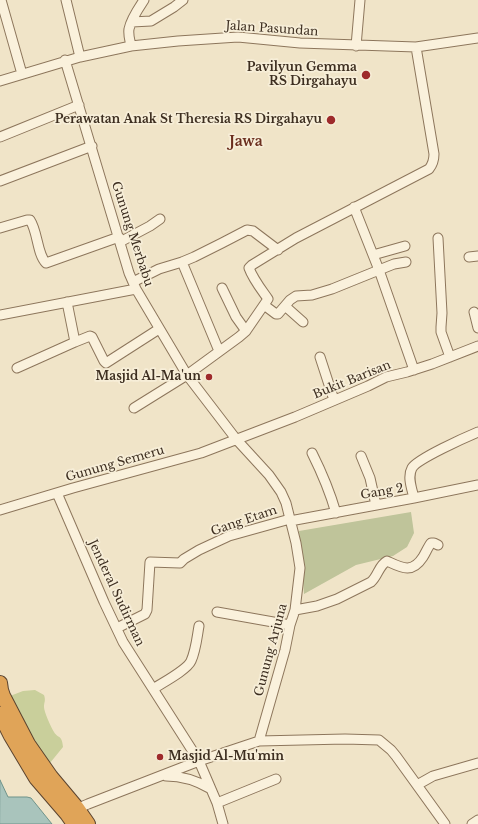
<!DOCTYPE html>
<style>
body{margin:0}
canvas{display:block;background:#f0e4c8}
</style>
<canvas width="478" height="824"></canvas>
<script>
const ctx = document.querySelector('canvas').getContext('2d');
ctx.lineJoin = 'round';
function paint(path, color) { ctx.fillStyle = color; ctx.fill(path, 'evenodd'); }
function stroke(path, color, width, dash) { ctx.strokeStyle = color; ctx.lineWidth = width; ctx.lineCap = dash ? 'butt' : 'round'; ctx.setLineDash(dash || []); ctx.stroke(path); }
function drawText(font, color, halo, rows, align = 'center') {
  ctx.font = font + ' "Libre Baskerville",serif'; ctx.lineWidth = 3.5; ctx.setLineDash([]); ctx.textBaseline = 'middle'; ctx.strokeStyle = halo; ctx.fillStyle = color; for (const [text, x, y, turn = 0] of rows) {
    ctx.save(); ctx.translate(x, y); ctx.rotate((+turn || 0) * Math.PI / 180); ctx.textAlign = isNaN(turn) ? turn : align; if (halo) ctx.strokeText(text, 0, 0); ctx.fillText(text, 0, 0); ctx.restore();
  }
}
paint(new Path2D(`
 M35,690L44,695C46,701 44,702 44,707C44,712 51,727 54,732C58,739 62,734 63,747L50,763L38,749L10,696L23,691Z`), '#c9cf9b');
paint(new Path2D(`
 M411,512L414,533L407,547L393,556L356,565L304,594L299,531Z`), '#bfc49a');
const water = new Path2D(`
 M0,780L8,797H27L31,798L52,824H0Z`);
paint(water, '#a9c4bc');
stroke(water, '#6f938a', 1);
const minor = new Path2D(`
 M1,0L22,74
 M66,0L80,57
 M132,22L151,21L174,7L183,0
 M131,46C130,40 128,35 129,29C131,19 138,9 144,0
 M356,46L360,0
 M65,60L129,273L136,289L187,375L236,439L269,475L281,492L286,503L296,543L300,568L295,610L290,625L285,650L259,741
 M0,81L80,57L131,46L178,41L238,37L300,43L416,47L478,38
 M0,137L79,105
 M0,181L92,146
 M354,207L379,270L414,370
 M0,228L27,220H30C38,232 37,254 46,263L119,237
 M438,238L442,313L441,327V332L450,357
 M120,242L150,226L160,219
 M373,255L405,246
 M469,257L478,256
 M182,262L219,351
 M133,282L159,269L182,262L194,257L222,243L247,230L253,231L278,250
 M222,288L236,317L246,331
 M264,305L276,314H278L290,300L296,296L312,295L332,289L379,270L394,264L406,262
 M285,306L303,322
 M474,312L478,328
 M0,315L136,289
 M75,342L90,336L92,337L104,361L106,363L159,329
 M320,357L334,400
 M17,368L75,342L67,302
 M134,408L187,375L239,337L246,331L268,299C261,289 253,279 249,268L252,265L296,238L429,169C433,164 434,160 434,154L416,47
 M312,453C322,473 330,492 336,513
 M361,456L370,478L376,505
 M57,493L104,602L123,642L199,761L217,803L223,824
 M414,498C412,489 407,477 412,468C417,459 466,437 478,432
 M0,510L73,488L201,453L295,417L368,386L386,377L407,372L432,364L478,346
 M290,521L414,498L478,485
 M295,610L317,606L337,599L371,582C378,576 379,565 387,561C402,568 412,574 423,557C426,552 428,547 431,543H434L438,545
 M217,612L290,625
 M117,628L145,614L147,610L150,562L180,563L184,559L199,550L229,536L290,519
 M153,689C162,683 187,670 191,661C196,650 197,637 199,626
 M166,776C182,776 196,780 211,789
 M417,785L433,776L478,763
 M217,803L276,779
 M74,810L88,804L199,761L259,741L345,739L379,740L391,750L396,756L445,824
 M472,824L478,820`);
const highway = new Path2D(`
 M0,683L1,690L3,696L28,744L51,777L77,808L88,824
 M0,714L11,736L36,778L67,814L74,824`);
stroke(minor, '#8d765c', 11);
stroke(highway, '#5b4430', 16);
stroke(minor, '#faf1dc', 9);
stroke(highway, '#e0a458', 14);
for (const [x, y, r, color] of [
 [366,75,5,"#9e2a2b"],
 [331,120,5,"#9e2a2b"],
 [209,377,4,"#9e2a2b"],
 [160,757,4,"#9e2a2b"]
]) { const dot = new Path2D(); dot.arc(x, y, r, 0, 2 * Math.PI); ctx.fillStyle = color; ctx.fill(dot); stroke(dot, '#f7eed8', 1.5); }
drawText('12px', '#3d2e20', '#f7eed8', [
 ["Jalan Pasundan",272,29,4],
 ["Gunung Merbabu",132,234,72],
 ["Bukit Barisan",352,380,-22],
 ["Gunung Semeru",115,464,-16],
 ["Gang 2",382,492,-10],
 ["Gang Etam",244,521,-19],
 ["Jenderal Sudirman",116,593,65],
 ["Gunung Arjuna",271,650,-75]
]);
drawText('bold 12px', '#3d2e20', '#f7eed8', [
 ["Pavilyun Gemma",357,68],
 ["RS Dirgahayu",357,82],
 ["Perawatan Anak St Theresia RS Dirgahayu",322,120],
 ["Masjid Al-Ma'un",201,377],
 ["Masjid Al-Mu'min",168,757,"left"]
], 'right');
drawText('bold 14px', '#6b2e1e', '#f7eed8', [
 ["Jawa",246,142]
]);
</script>
